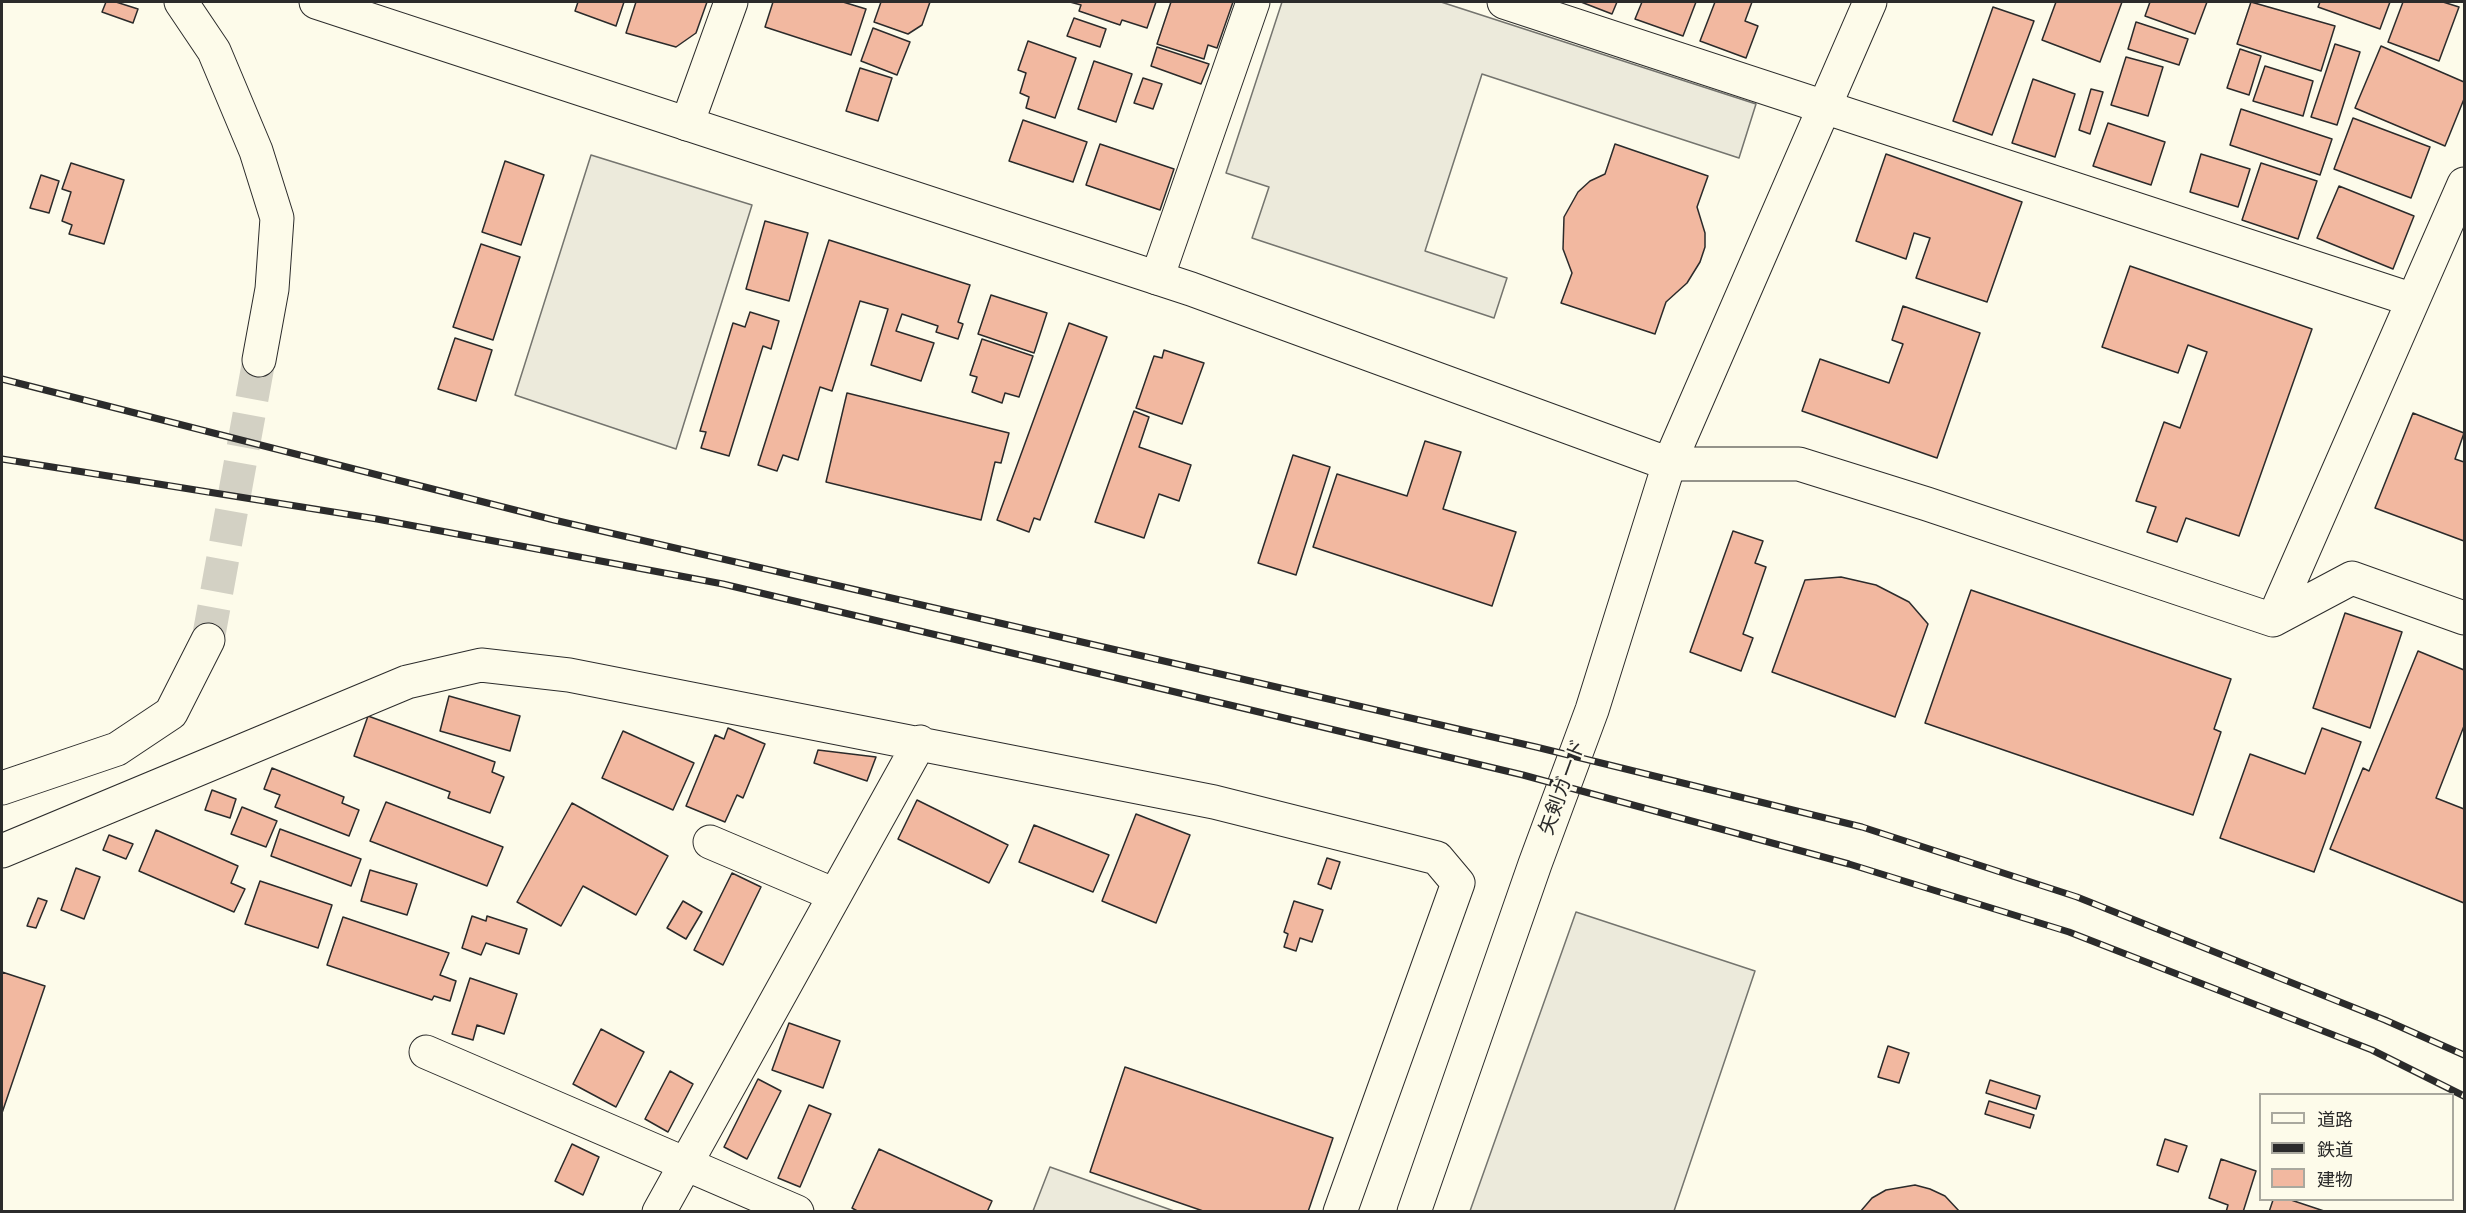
<!DOCTYPE html>
<meta charset="utf-8">
<style>
body{margin:0}
#map{position:relative;width:2466px;height:1213px;overflow:hidden;background:#fdfbea;font-family:Cabin,"Noto Sans JP",sans-serif}
canvas{display:block}
.frame{position:absolute;inset:0;border:3px solid #2b2b2b;pointer-events:none}
.legend{position:absolute;left:2259px;top:1093px;width:195px;height:108px;box-sizing:border-box;background:#fdfbea;border:2px solid #a9a89e;margin:0;padding:8px 10px;list-style:none;font-size:18px;color:#2b2b2b}
.legend li{display:flex;align-items:center;gap:12px;height:30px}
.legend b{width:30px;border:2px solid #a9a89e}
</style>
<div id="map">
<canvas width="2466" height="1213"></canvas>
<div class="frame"></div>
<ul class="legend">
<li><b style="height:8px;background:#fdfbea"></b>道路</li>
<li><b style="height:8px;background:#2b2b2b"></b>鉄道</li>
<li><b style="height:16px;background:#f2b8a0"></b>建物</li>
</ul>
</div>
<script>
const ctx = document.querySelector('canvas').getContext('2d');
ctx.lineJoin = 'round';
function paint(path, color) { ctx.fillStyle = color; ctx.fill(path, 'evenodd'); }
function stroke(path, color, width, dash) { ctx.strokeStyle = color; ctx.lineWidth = width; ctx.lineCap = dash ? 'butt' : 'round'; ctx.setLineDash(dash || []); ctx.stroke(path); }
function drawText(font, color, halo, rows, align = 'center') {
  ctx.font = font + ' Cabin,"Noto Sans JP",sans-serif'; ctx.lineWidth = 4.5; ctx.setLineDash([]); ctx.textBaseline = 'middle'; ctx.strokeStyle = halo; ctx.fillStyle = color; for (const [text, x, y, turn = 0] of rows) {
    ctx.save(); ctx.translate(x, y); ctx.rotate((+turn || 0) * Math.PI / 180); ctx.textAlign = isNaN(turn) ? turn : align; if (halo) ctx.strokeText(text, 0, 0); ctx.fillText(text, 0, 0); ctx.restore();
  }
}
const parking = new Path2D(`
 M1282,2H1441L1756,104L1739,158L1482,74L1425,251L1507,278L1494,318L1252,238L1269,187L1226,173Z
 M591,155L752,205L676,449L515,395Z
 M1576,912L1755,971L1674,1211H1470Z
 M1050,1167L1174,1211H1033Z`);
paint(parking, '#eceadb');
stroke(parking, '#74746e', 1.5);
const building = new Path2D(`
 M106,2H116L138,9L133,23L102,12Z
 M578,2H624L616,26L575,11Z
 M636,2H707L696,33L676,47L626,33Z
 M773,2H843L866,9L851,55L765,27Z
 M881,2H930L922,25L908,34L874,22Z
 M1070,2H1156L1147,28L1122,20L1120,25L1079,11L1081,5Z
 M1171,2H1233L1217,48L1208,45L1204,59L1157,44Z
 M1581,2H1617L1612,14Z
 M1642,2H1696L1683,36L1635,19Z
 M1715,2H1752L1745,21L1758,26L1746,58L1700,41Z
 M2056,2H2122L2100,62L2042,40Z
 M2150,2H2207L2195,34L2145,16Z
 M2251,2L2335,26L2321,71L2237,44Z
 M2320,2H2390L2380,29L2318,7Z
 M2403,2H2443L2459,7L2439,61L2388,42Z
 M1993,7L2034,21L1992,135L1953,121Z
 M1074,18L1106,29L1100,47L1067,36Z
 M2136,22L2188,39L2179,65L2128,49Z
 M873,28L910,42L897,75L861,61Z
 M1028,41L1076,58L1055,118L1026,108L1029,97L1020,93L1026,73L1018,70Z
 M2335,44L2360,52L2337,125L2311,117Z
 M2381,46L2464,82V99L2445,146L2355,108Z
 M1157,47L1209,64L1201,84L1151,66Z
 M2240,49L2261,56L2249,95L2227,88Z
 M2126,57L2163,67L2148,116L2111,105Z
 M1094,61L1132,74L1116,122L1078,109Z
 M2265,66L2313,81L2303,116L2253,101Z
 M860,68L892,78L878,121L846,111Z
 M1143,78L1162,84L1153,109L1134,103Z
 M2033,79L2075,94L2055,157L2012,143Z
 M2091,89L2103,92L2090,134L2079,130Z
 M2241,109L2332,139L2320,175L2230,145Z
 M2353,118L2430,147L2411,198L2334,169Z
 M1023,120L1087,142L1073,182L1009,161Z
 M2108,123L2165,142L2151,185L2093,166Z
 M1100,144L1174,169L1160,210L1086,185Z
 M1615,144L1708,176L1697,207L1705,233V247L1700,262L1687,283L1666,302L1655,334L1561,303L1572,273L1563,249L1564,217L1578,192L1590,181L1605,174Z
 M1886,154L2022,202L1987,302L1916,278L1930,238L1914,233L1906,259L1856,241Z
 M2201,154L2250,169L2238,207L2190,192Z
 M505,161L544,175L521,245L482,232Z
 M71,163L124,180L104,244L69,234L72,225L62,221L71,192L62,189Z
 M2261,163L2317,181L2298,239L2242,220Z
 M41,175L59,181L49,213L30,208Z
 M2339,186L2414,216L2393,269L2317,238Z
 M765,221L808,233L789,301L746,289Z
 M829,240L970,285L958,322L963,324L958,339L936,332L938,326L902,314L896,331L934,343L921,381L871,365L888,309L860,301L832,391L820,387L798,460L783,455L777,471L758,465Z
 M481,244L520,257L493,340L453,327Z
 M2130,266L2312,329L2239,536L2186,518L2177,542L2147,532L2156,507L2136,501L2164,422L2180,428L2207,352L2188,345L2178,373L2102,347Z
 M991,295L1047,313L1034,353L978,334Z
 M1903,306L1980,333L1937,458L1802,411L1820,359L1889,383L1903,344L1892,340Z
 M750,312L779,321L771,349L763,346L729,456L701,448L706,432L700,431L733,323L745,327Z
 M1069,323L1107,337L1040,520L1034,518L1029,532L997,520Z
 M455,338L492,350L476,401L438,389Z
 M982,339L1033,356L1019,397L1005,393L1002,403L972,392L977,377L970,375Z
 M1164,350L1204,363L1182,424L1136,408L1154,356L1162,358Z
 M847,393L1009,433L1001,463L995,462L981,520L826,482Z
 M1134,411L1149,417L1139,447L1191,465L1179,501L1159,494L1144,538L1095,522Z
 M2413,413L2464,433L2455,459L2464,462V541L2375,508Z
 M1425,441L1461,452L1443,509L1516,532L1492,606L1313,547L1337,474L1407,496Z
 M1293,455L1330,467L1296,575L1258,563Z
 M1733,531L1763,541L1755,563L1766,567L1743,634L1753,638L1741,671L1690,652Z
 M1841,577L1876,585L1909,602L1928,624L1895,717L1772,672L1805,580Z
 M1971,590L2231,679L2214,729L2221,732L2193,815L1925,723Z
 M2345,613L2402,632L2370,728L2313,708Z
 M2418,651L2464,670V726L2436,798L2464,809V903L2330,849L2363,768L2369,771Z
 M449,696L520,716L510,751L440,731Z
 M368,716L495,762L492,772L504,777L490,813L448,798L450,792L354,756Z
 M728,728L765,744L743,798L737,795L725,822L686,806L715,735L724,739Z
 M2322,728L2361,742L2314,872L2220,838L2250,754L2305,774Z
 M623,731L694,763L673,810L602,778Z
 M818,750L876,757L867,781L814,763Z
 M272,768L344,797L342,803L359,810L349,836L275,807L280,795L264,789Z
 M212,790L236,799L230,818L205,810Z
 M917,800L1008,845L989,883L898,839Z
 M386,802L503,847L487,886L370,841Z
 M572,803L668,856L636,915L583,886L561,926L517,902Z
 M242,807L277,821L266,847L231,834Z
 M1136,814L1190,835L1156,923L1102,901Z
 M1034,825L1109,855L1093,892L1019,862Z
 M280,829L361,859L351,886L271,856Z
 M156,830L238,866L231,883L245,889L234,912L139,871Z
 M109,835L133,844L126,859L103,850Z
 M1327,858L1340,862L1331,889L1318,884Z
 M76,868L100,877L84,919L61,910Z
 M370,870L417,884L407,915L361,901Z
 M732,873L761,887L723,965L694,950Z
 M260,881L332,905L318,948L245,924Z
 M38,898L47,901L36,928L27,926Z
 M683,901L702,912L686,939L667,928Z
 M1294,901L1323,910L1312,942L1300,938L1296,951L1284,947L1288,934L1284,932Z
 M472,916L486,921L487,916L527,929L519,954L486,943L481,955L462,948Z
 M343,917L449,953L440,975L456,981L450,1001L434,996L432,1000L327,965Z
 M2,972L45,986L2,1113Z
 M470,978L517,994L504,1034L477,1025L473,1040L452,1034Z
 M789,1023L840,1041L823,1088L772,1070Z
 M601,1029L644,1052L616,1107L573,1084Z
 M1888,1046L1909,1053L1899,1083L1878,1077Z
 M1125,1067L1333,1138L1308,1212H1206L1090,1172Z
 M670,1071L693,1084L668,1132L645,1119Z
 M758,1079L781,1091L747,1159L724,1147Z
 M1990,1080L2040,1096L2036,1109L1986,1093Z
 M1989,1101L2034,1115L2030,1128L1985,1114Z
 M809,1105L831,1114L800,1187L778,1178Z
 M2165,1139L2187,1146L2178,1172L2157,1165Z
 M572,1144L599,1157L583,1195L555,1181Z
 M879,1149L992,1201L987,1212H859L852,1208Z
 M2221,1159L2256,1171L2243,1212H2226L2228,1205L2209,1198Z
 M1915,1185L1930,1189L1945,1196L1960,1212H1860L1872,1198L1886,1190Z
 M2273,1200H2291L2327,1212H2269Z`);
paint(building, '#f2b8a0');
stroke(building, '#2b2b2b', 1.5);
stroke(new Path2D(`
 M208,640L259,360`), '#d3d1c4', 33, [33, 16]);
const street = new Path2D(`
 M181,2L214,51L256,151L277,218L272,289L259,360
 M1504,2L2413,300
 M687,124L731,2
 M1157,278L1253,2
 M1669,464H1799L1927,504L2273,620L2352,578L2464,618
 M2273,620L2464,184
 M2,788L117,749L171,713L208,640
 M710,842L835,895
 M2,851L407,682L481,665L569,675L1214,802L1437,858L1458,883L1340,1212
 M426,1052L797,1212
 M659,1212L920,742`);
const secondary = new Path2D(`
 M316,2L1191,289L1669,464
 M1414,1212L1535,864L1592,710L1669,464L1870,2`);
stroke(street, '#2b2b2b', 35);
stroke(secondary, '#2b2b2b', 35);
stroke(street, '#fdfbea', 33);
stroke(secondary, '#fdfbea', 33);
const rail = new Path2D(`
 M2,379L554,520L1536,747L1862,827L2077,897L2385,1020L2464,1055
 M2,459L377,519L723,584L1523,775L1849,864L2069,932L2372,1050L2464,1096`);
stroke(rail, '#2b2b2b', 7);
stroke(rail, '#fdfbea', 4.5, [14]);
drawText('20px', '#2b2b2b', '#fdfbea', [
 ["矢剣ガード",1563,787,-70]
]);
</script>
